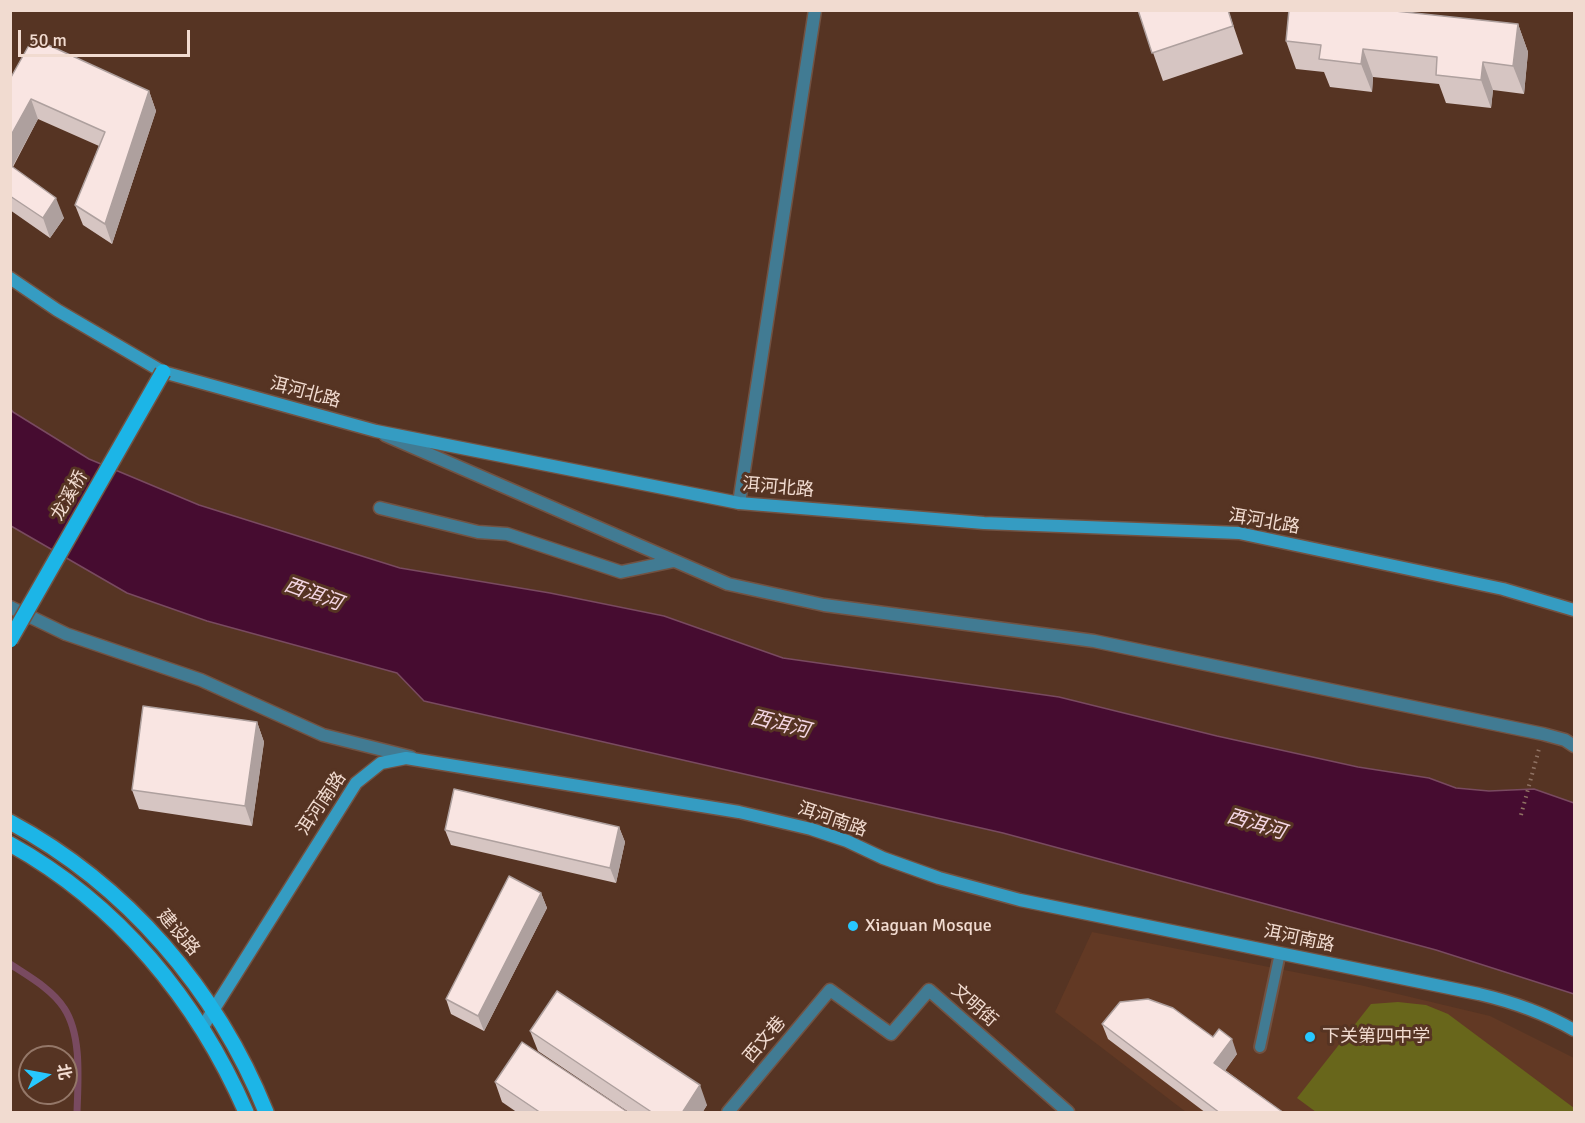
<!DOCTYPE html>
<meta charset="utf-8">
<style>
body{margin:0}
#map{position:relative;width:1585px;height:1123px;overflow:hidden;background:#563423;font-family:Signika,"Noto Sans SC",sans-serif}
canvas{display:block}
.frame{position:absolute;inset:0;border:12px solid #f1dbd0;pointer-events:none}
.north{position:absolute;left:18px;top:1045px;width:60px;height:60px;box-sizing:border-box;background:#563423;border:2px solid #947768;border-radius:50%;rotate:79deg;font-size:16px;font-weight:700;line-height:24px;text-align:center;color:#f1dbd0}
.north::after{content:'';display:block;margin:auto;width:21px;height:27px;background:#27c8ff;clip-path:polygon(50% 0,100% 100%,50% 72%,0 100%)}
.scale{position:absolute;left:18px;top:30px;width:172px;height:27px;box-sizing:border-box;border:3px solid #f1dbd0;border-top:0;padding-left:8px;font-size:18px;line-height:21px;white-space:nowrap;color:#f1dbd0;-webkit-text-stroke:4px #563423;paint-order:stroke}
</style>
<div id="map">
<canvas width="1585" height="1123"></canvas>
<div class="frame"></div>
<div class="north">北</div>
<div class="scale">50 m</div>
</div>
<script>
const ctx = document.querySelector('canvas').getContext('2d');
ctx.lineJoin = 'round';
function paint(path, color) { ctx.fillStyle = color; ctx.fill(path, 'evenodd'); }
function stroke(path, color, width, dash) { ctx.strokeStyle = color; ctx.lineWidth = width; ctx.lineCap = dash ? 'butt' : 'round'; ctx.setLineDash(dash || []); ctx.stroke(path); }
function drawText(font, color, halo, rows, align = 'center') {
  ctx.font = font + ' Signika,"Noto Sans SC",sans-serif'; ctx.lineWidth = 6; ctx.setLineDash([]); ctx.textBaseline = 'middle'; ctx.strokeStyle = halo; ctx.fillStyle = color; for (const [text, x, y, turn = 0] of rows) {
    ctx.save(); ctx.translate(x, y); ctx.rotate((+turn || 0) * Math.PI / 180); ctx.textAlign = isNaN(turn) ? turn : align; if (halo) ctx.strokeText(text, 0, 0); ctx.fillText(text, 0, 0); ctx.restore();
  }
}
paint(new Path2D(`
 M1092,932L1360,985L1490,1016L1574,1058V1112H1186L1055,1012Z`), '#623924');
paint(new Path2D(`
 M1398,1002L1426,1005L1448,1014L1574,1108V1112H1316L1297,1098L1371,1004Z`), '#68661b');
const water = new Path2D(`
 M10,408L13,412L89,459L199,505L400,568L550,593L664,616L783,658L1059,697L1217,736L1358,767L1429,778L1456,788L1489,791L1534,789L1574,803V994L1436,950L1003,833L424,701L397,673L207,621L127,593L11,526Z`);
paint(water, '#460c30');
stroke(water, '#794a60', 1.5);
stroke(new Path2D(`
 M10,964C28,976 52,989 64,1008C82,1035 78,1081 77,1112`), '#794a60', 7);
const lane = new Path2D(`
 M1260,1047L1280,953`);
const street = new Path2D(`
 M385,435L728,584L824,605L1094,641L1543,734L1565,740L1574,746
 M739,503L815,10
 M380,508L478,532L507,534L621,572L674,561
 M10,607L66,634L201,680L323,735L411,757
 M728,1112L830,990L891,1034L929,990L1068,1112`);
const secondary = new Path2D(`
 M10,278L57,310L163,372L376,431L739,503L984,523L1239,533L1503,589L1574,610
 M202,1028L356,783L381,763L406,758L739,812L811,829L847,841L883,858L939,878L1020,900L1479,994C1513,1002 1544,1013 1574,1030`);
const primary = new Path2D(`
 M10,822C127,885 217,990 266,1112
 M10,844C118,904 197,1000 246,1112`);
stroke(lane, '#725242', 14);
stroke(street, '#725242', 15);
stroke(secondary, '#725242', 15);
stroke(primary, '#725242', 18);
stroke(new Path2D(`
 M1521,815L1539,749`), '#8f7263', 4, [1.5, 4.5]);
stroke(lane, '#417b93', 10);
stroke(street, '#417b93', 12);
stroke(secondary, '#359cc2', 12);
stroke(primary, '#1cb5e7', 15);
const primaryBridge = new Path2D(`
 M10,640L163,372`);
stroke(primaryBridge, '#725242', 18, []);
stroke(primaryBridge, '#1cb5e7', 15);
paint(new Path2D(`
 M1138,10H1228L1243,54L1163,81Z
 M1518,24L1528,52L1524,94L1493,90L1491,108L1446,103L1439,84L1373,77L1372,92L1330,87L1324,72L1296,69L1286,41Z
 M10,79L149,91L156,111L112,244L83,225L75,205L99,146L38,119L13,167L64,218L50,238L10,210Z
 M257,722L264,742L252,826L139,809L132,790Z
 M619,827L625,842L616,883L451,845L445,830Z
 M541,893L547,908L484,1031L451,1014L446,999Z
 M1102,1024L1237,1054L1225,1070L1284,1113H1206L1108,1039Z
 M530,1031L707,1105L702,1113H630L538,1051Z
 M495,1082L629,1113H518L502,1102Z`), '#d6c5c2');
paint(new Path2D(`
 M1518,24L1528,52L1524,94L1513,66Z
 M1363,49L1373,77L1372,92L1361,64Z
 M1483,62L1493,90L1491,108L1481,80Z
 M149,91L156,111L112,244L105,224Z
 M31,99L38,119L10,171V137Z
 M56,198L64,218L50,238L43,218Z
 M257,722L264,742L252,826L245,806Z
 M619,827L625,842L616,883L610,868Z
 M541,893L547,908L484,1031L478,1016Z
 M1232,1039L1237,1054L1220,1078L1214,1063Z
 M700,1085L707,1105L702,1113H682Z`), '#aea09e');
const building = new Path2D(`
 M1138,10H1228L1233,26L1152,53Z
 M1289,10H1386L1518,24L1513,66L1483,62L1481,80L1436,75L1437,57L1363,49L1361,64L1319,59L1321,45L1286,41Z
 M33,38L149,91L105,224L75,205L105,132L31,99L10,137V79Z
 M10,165L56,198L43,218L10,196Z
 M143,706L257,722L245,806L132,790Z
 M454,789L619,827L610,868L445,830Z
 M509,876L541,893L478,1016L446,999Z
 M557,991L700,1085L682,1113H653L530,1031Z
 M1148,999L1173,1008L1213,1037L1219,1029L1232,1039L1214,1063L1284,1113H1220L1102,1024L1120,1002Z
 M522,1042L629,1113H541L495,1082Z`);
paint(building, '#f9e5e2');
stroke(building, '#aea09e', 1.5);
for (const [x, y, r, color] of [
 [853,926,6,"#27c8ff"],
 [1310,1037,6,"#27c8ff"]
]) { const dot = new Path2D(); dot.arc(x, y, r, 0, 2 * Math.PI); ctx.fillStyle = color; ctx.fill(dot); stroke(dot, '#563423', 2); }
drawText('18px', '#f1dbd0', '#563423', [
 ["洱河北路",305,393,15],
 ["洱河北路",778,488,5],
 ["龙溪桥",70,496,-60],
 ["洱河北路",1264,522,10],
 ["洱河南路",322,804,-56],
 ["洱河南路",832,820,19],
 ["建设路",178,933,49],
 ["洱河南路",1299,939,12],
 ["文明街",974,1006,41],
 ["西文巷",765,1040,-50]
]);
drawText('18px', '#f1dbd0', '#563423', [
 ["Xiaguan Mosque",865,926],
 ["下关第四中学",1322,1037]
], 'left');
drawText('italic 20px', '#f4d6e4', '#563423', [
 ["西洱河",313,595,20],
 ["西洱河",780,725,14],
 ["西洱河",1256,825,17]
]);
</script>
